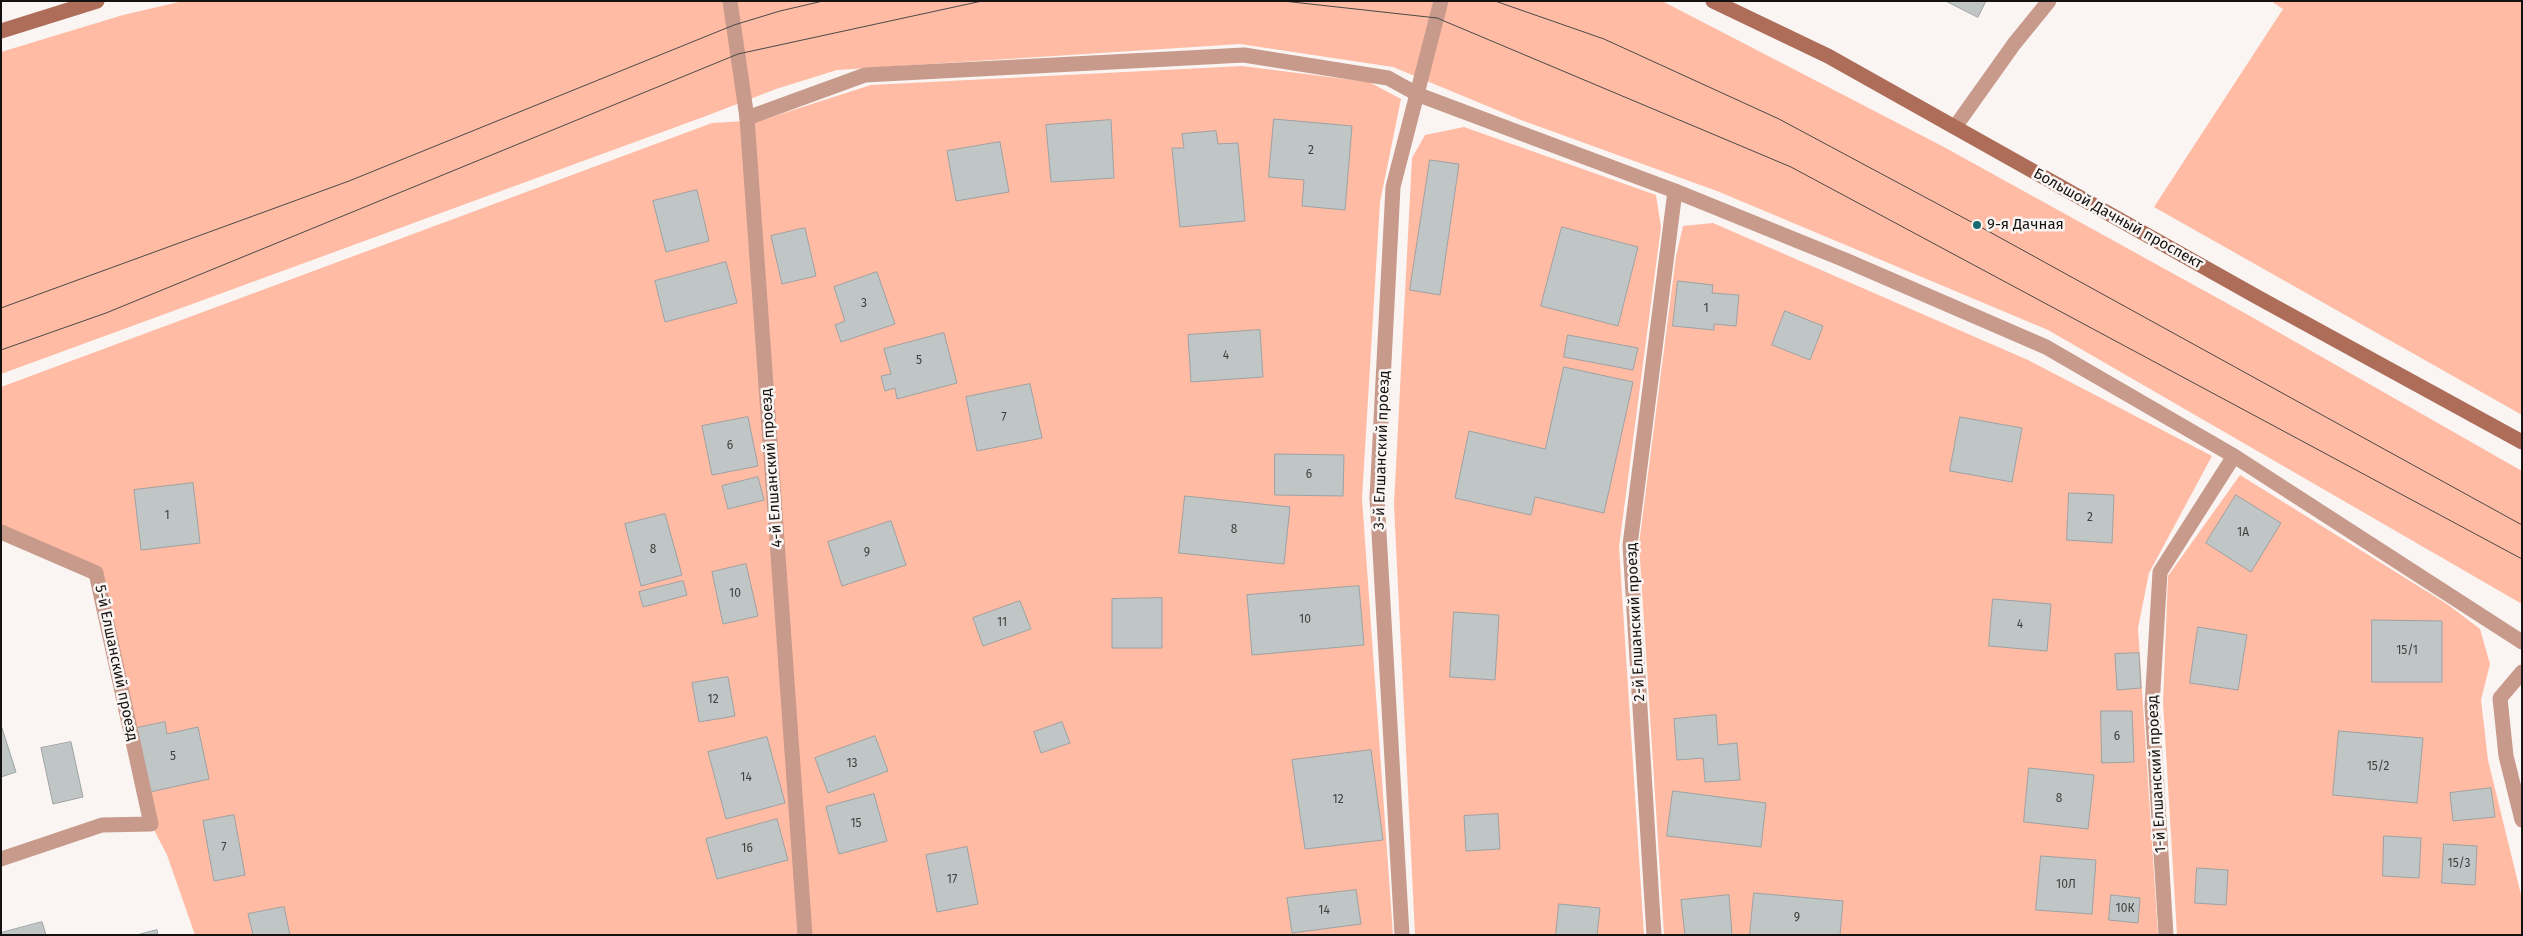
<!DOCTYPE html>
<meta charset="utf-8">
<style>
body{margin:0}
#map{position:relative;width:2523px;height:936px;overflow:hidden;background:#faf5f3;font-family:"Fira Sans",sans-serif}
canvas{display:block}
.frame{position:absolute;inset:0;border:2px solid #141312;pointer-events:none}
</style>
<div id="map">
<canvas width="2523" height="936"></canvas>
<div class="frame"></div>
</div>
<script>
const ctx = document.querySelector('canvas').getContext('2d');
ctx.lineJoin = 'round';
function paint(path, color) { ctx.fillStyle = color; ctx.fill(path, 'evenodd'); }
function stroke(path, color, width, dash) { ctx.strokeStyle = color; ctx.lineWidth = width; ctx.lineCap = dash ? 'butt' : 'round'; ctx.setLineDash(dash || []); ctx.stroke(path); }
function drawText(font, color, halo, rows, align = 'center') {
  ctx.font = font + ' "Fira Sans",sans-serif'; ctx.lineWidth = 5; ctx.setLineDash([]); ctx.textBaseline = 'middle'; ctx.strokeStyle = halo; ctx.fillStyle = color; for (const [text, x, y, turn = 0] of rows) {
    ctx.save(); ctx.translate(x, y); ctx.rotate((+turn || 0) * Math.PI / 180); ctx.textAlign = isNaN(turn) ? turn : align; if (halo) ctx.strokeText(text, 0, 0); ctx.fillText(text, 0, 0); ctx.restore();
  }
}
paint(new Path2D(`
 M183,1H1662L1942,146L2250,316L2522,471V604L2048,330L1717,191L1521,120L1393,67L1240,44L837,70L776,89L706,116L1,374V52L123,15Z
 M2271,1H2522V415L2154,207L2283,9Z
 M1242,66L1369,82L1401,99L1380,202L1362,498L1393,935H195L167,855L151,824L96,573L1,532V387L712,123L762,120L871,85Z
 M1464,127L1656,195L1661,227L1619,547L1644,935H1415L1394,504L1412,158L1425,135Z
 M1713,223L2028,360L2212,456L2149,573L2138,628L2158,935H1664L1639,544L1676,256L1683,226Z
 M2240,475L2447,604L2480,629L2490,664L2481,700L2488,760L2522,899V935H2177L2163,703L2168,576Z`), '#ffbba4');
const building = new Path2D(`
 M1946,1H1986L1978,17Z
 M1274,119L1352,126L1345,210L1302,206L1304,180L1269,177Z
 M1111,120L1114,178L1051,182L1046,125Z
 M1216,131L1218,144L1238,143L1245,221L1180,227L1172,148H1184L1182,134Z
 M1000,142L1009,192L956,201L947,151Z
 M1430,160L1459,164L1440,295L1410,290Z
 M697,190L709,241L666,252L653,201Z
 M1562,227L1638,247L1618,326L1541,306Z
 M805,228L816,276L782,284L771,236Z
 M726,262L737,303L665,322L655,281Z
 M877,272L895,324L841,342L835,325L845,321L834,287Z
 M1678,281L1713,285L1712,293L1739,295L1736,326L1714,324V330L1673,326Z
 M1785,311L1823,326L1810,360L1772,345Z
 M1260,330L1263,377L1191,382L1188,335Z
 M944,333L957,383L897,399L895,388L885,391L881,376L891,374L884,349Z
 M1568,335L1638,348L1633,370L1564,357Z
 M1564,367L1633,382L1604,513L1535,497L1531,515L1455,498L1469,431L1545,449Z
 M1030,384L1042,438L977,451L966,397Z
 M748,417L758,466L712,475L702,426Z
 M1960,417L2022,428L2012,482L1950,471Z
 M1275,454L1344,455L1343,496L1275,495Z
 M758,477L764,500L728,509L722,486Z
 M193,483L200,543L141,550L134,490Z
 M2069,493L2114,495L2112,543L2067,540Z
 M2236,495L2281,523L2251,572L2206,543Z
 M1185,496L1290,507L1284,564L1179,553Z
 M665,514L682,575L641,586L625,524Z
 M891,521L906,565L842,586L828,542Z
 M746,564L758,616L723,624L712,572Z
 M683,581L687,595L643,607L639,592Z
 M1359,586L1364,645L1252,655L1247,595Z
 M1162,598V648H1112V599Z
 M1993,599L2051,604L2047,651L1989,646Z
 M1020,601L1031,629L983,646L973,618Z
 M1454,612L1499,615L1495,680L1450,677Z
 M2372,620L2442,621V682H2372Z
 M2198,627L2247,635L2238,690L2190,683Z
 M2139,653L2141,688L2117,690L2115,654Z
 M728,677L735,716L699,722L692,683Z
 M2101,711H2132L2134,762L2102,763Z
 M1716,715L1718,745L1737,743L1740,780L1705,782L1703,758L1677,760L1674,719Z
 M165,722L167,734L198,727L209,779L150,792L137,728Z
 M1062,722L1070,743L1041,753L1034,732Z
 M1,725L16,772L1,777Z
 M2339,731L2423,738L2417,803L2333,795Z
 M875,736L888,771L828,793L815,758Z
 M767,737L785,803L726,819L708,752Z
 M71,742L83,797L53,804L41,748Z
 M1371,750L1383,840L1305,849L1292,760Z
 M2029,768L2094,775L2088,829L2024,822Z
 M2491,788L2495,817L2453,821L2450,793Z
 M1673,791L1766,803L1761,847L1667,836Z
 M874,794L887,841L839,854L826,807Z
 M1498,814L1500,849L1466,851L1464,816Z
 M234,815L245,875L214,881L203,821Z
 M777,819L788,860L717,879L706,839Z
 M2384,836L2421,838L2419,878L2383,876Z
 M2444,844L2477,846L2475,885L2442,883Z
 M967,847L978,904L937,912L926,855Z
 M2041,856L2096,860L2092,914L2036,910Z
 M2197,868L2228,870L2226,905L2195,903Z
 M1356,890L1361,924L1292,933L1287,898Z
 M1754,893L1843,901L1840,935H1750Z
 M1729,895L1732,935H1685L1681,900Z
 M2111,895L2140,898L2138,923L2109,920Z
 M1559,904L1600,908L1597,935H1556Z
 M284,907L290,935H253L248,914Z
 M42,922L46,935H1V933Z
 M157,930L158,935H137Z`);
paint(building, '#c0c5c6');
stroke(building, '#9da2a3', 1);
stroke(new Path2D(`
 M730,1L747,118L805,935
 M1955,127L2014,44L2049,1
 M2522,672L2500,698L2506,756L2522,820
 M1402,935L1377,498L1393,187L1441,1
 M1654,935L1630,545L1675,191
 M2166,935L2152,706L2160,572L2234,456`), '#c79a8b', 15);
stroke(new Path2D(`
 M747,118L865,75L1244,55L1388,78L1419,95L1675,191L1845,260L2046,347L2234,456L2522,642
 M1,532L96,573L151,824L102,825L1,859`), '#c79a8b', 15);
stroke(new Path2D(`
 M1713,1L1828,56L2259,298L2522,442
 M1,31L97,1`), '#ad6d58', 15);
stroke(new Path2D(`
 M1283,1L1437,18L1791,167L2522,559
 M1495,1L1604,39L1779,119L1977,225L2522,525
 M1,308L349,181L734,25L780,11L823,1
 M1,350L106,313L738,54L982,1`), '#4b4947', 1);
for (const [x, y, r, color] of [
 [1977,225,5,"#1c6871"]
]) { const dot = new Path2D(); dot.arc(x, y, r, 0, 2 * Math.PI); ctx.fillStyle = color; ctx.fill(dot); stroke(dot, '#faf5f3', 2); }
drawText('12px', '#3f403f', null, [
 ["2",1311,151],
 ["3",864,304],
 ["1",1706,309],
 ["4",1226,356],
 ["5",919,361],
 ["7",1004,418],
 ["6",730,446],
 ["6",1309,475],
 ["1",167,516],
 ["2",2090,518],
 ["8",1234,530],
 ["1А",2243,533],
 ["8",653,550],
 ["9",867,553],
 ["10",735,594],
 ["10",1305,620],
 ["11",1002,623],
 ["4",2020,625],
 ["15/1",2407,651],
 ["12",713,700],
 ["6",2117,737],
 ["5",173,757],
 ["13",852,764],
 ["15/2",2378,767],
 ["14",746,778],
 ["8",2059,799],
 ["12",1338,800],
 ["15",856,824],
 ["7",224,848],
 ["16",747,849],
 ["15/3",2459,864],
 ["17",952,880],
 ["10Л",2066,885],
 ["10К",2125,909],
 ["14",1324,911],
 ["9",1797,918]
]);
drawText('15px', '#141312', '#faf5f3', [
 ["Большой Дачный проспект",2118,219,29],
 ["3-й Елшанский проезд",1382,450,-88],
 ["4-й Елшанский проезд",772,468,-94],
 ["2-й Елшанский проезд",1636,622,-93],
 ["5-й Елшанский проезд",116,663,78],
 ["1-й Елшанский проезд",2157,774,-93]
]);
drawText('15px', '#141312', '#faf5f3', [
 ["9-я Дачная",1987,225]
], 'left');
</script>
